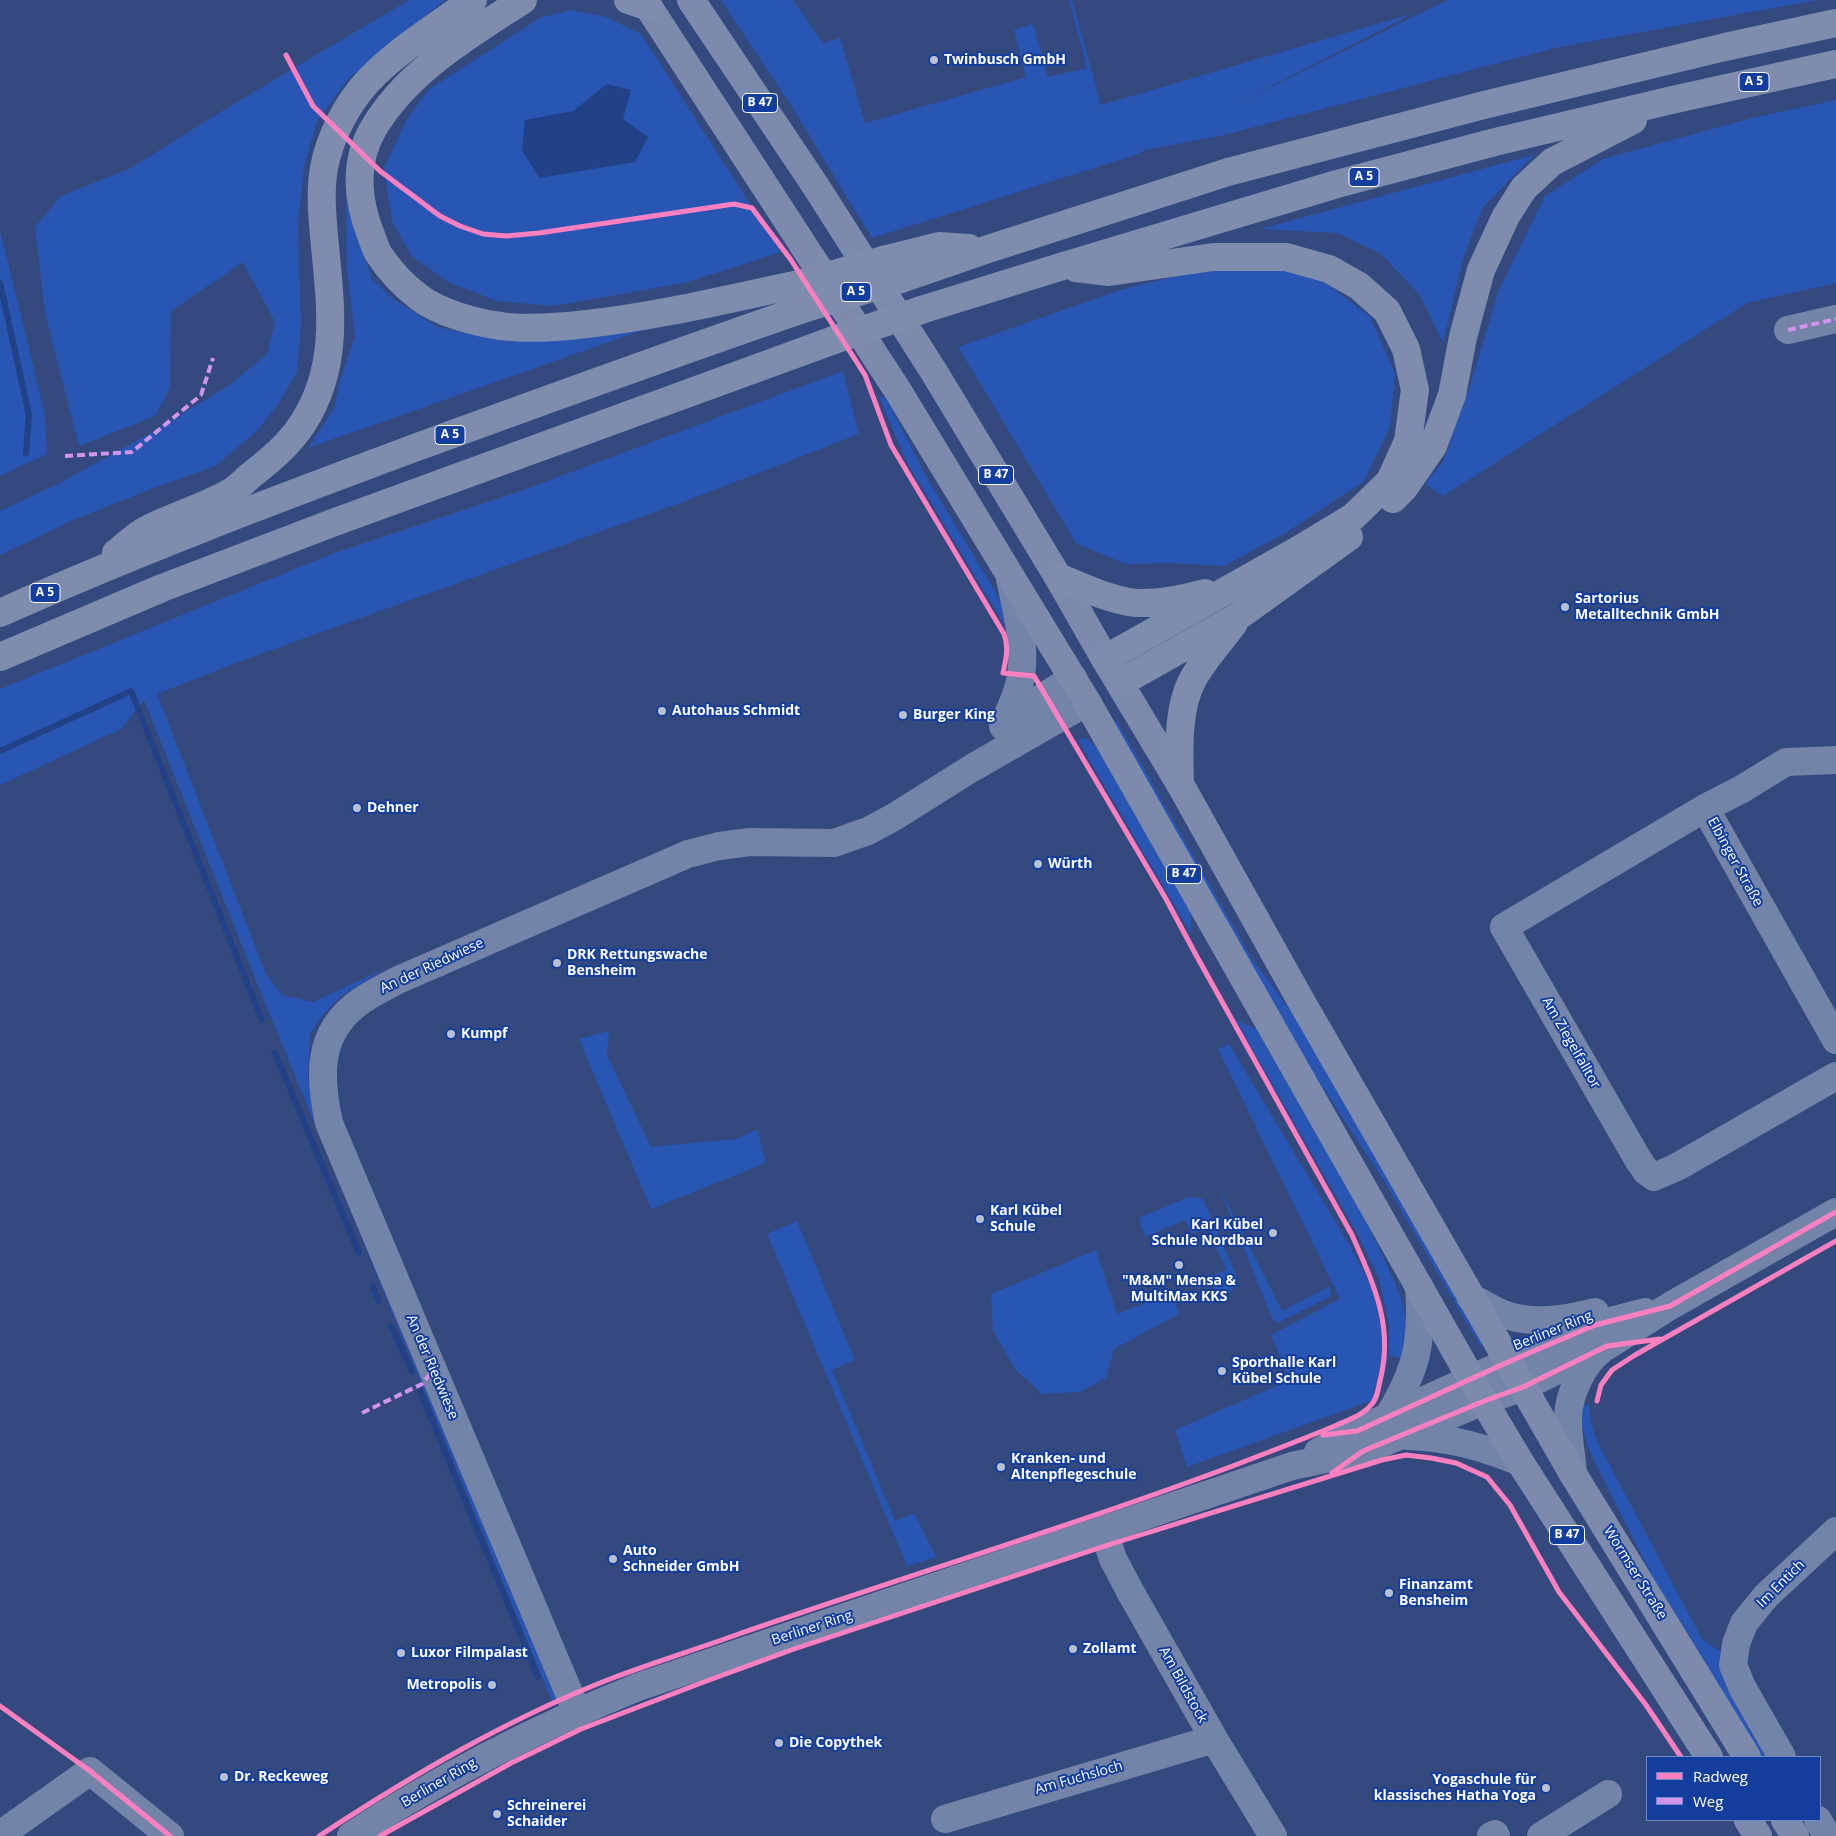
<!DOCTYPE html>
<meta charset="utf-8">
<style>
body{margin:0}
#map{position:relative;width:1836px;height:1836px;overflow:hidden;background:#344a7e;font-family:"Open Sans",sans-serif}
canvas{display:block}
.legend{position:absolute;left:1646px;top:1756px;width:175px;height:65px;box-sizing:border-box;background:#143e9d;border:1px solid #728bc4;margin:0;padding:6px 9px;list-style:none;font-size:15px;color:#fff}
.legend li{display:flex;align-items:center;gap:10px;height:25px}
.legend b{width:25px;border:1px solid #728bc4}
</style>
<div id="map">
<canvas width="1836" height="1836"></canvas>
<ul class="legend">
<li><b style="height:6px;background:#ff80c0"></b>Radweg</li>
<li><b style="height:6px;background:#d193ec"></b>Weg</li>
</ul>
</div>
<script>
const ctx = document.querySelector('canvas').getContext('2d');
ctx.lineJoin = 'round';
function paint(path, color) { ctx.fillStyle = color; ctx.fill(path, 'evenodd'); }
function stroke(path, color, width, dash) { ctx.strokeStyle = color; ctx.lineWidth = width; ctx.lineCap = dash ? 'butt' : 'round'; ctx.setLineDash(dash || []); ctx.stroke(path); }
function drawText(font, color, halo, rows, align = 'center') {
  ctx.font = font + ' "Open Sans",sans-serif'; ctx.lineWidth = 4; ctx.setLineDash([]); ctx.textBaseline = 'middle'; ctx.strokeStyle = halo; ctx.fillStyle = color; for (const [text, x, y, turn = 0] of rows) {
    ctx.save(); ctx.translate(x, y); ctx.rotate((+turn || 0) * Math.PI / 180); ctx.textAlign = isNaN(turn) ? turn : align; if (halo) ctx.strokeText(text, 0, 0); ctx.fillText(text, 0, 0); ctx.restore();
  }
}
paint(new Path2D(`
 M409,0H445L349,78L317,121L304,167L298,226L301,326L297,372L279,403L256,432L215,466L151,489L71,521L0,555V511L58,484L151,433L231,384L267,354L275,322L243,262L171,311L170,388L155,416L79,446L45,313L35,227L61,196L131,168L227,108Z
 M721,0H793L823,43L840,38L865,123L1026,77L1014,30L1033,24L1048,77L1087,68L1069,0H1072L1101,105L1414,13L1223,111L1443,2L1450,0H1817L1555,48L1220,136L1145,150L1135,155L872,238L791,105Z
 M570,10L606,17L641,34L781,252L684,283L553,306L497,301L448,282L411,255L392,221L384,168L406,121L428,90L540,18Z
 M1836,100V283L1747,303L1443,496L1425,484L1443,462L1472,380L1499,290L1545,196L1603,159L1752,118Z
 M1534,155L1482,208L1463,259L1443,342L1420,295L1380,253L1337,233L1260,229Z
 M346,190L359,241L372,279L392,298L437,327L488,338L643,330L308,448L334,409L340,381L355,336L347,270Z
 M0,230L45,415L47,454L0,476Z
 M1221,265H1285L1321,279L1370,317L1395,373L1390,427L1364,481L1287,532L1224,566L1170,563L1126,564L1077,544L958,347L1120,290Z
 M843,371L859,434L691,499L241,661L157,694L266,974L282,995L313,1002L386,968L340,997L322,1016L310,1034L308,1079L312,1096L562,1701L554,1706L259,988L144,700L121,729L0,785V689L332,554L515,493Z
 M879,397H886L924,473L995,591L1007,614L1012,638L907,462Z
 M1117,721L1251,957L1301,1025L1484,1344L1481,1347L1383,1179L1304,1059L1114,724Z
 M1084,738L1091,742L1104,755L1191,912V934L1078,740Z
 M1236,1020L1256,1029L1358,1204L1391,1274L1401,1298L1406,1318L1407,1360L1389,1355V1323L1378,1275L1357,1233Z
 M609,1031L607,1055L651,1147L736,1139L757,1129L766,1163L651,1209L579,1039Z
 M1229,1044L1350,1246L1372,1288L1382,1322L1388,1358L1382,1385L1373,1400L1187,1467L1175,1430L1290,1380L1271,1335L1340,1299L1218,1049Z
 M1219,1187L1282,1311L1330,1286L1331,1296L1277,1323L1272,1318Z
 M1189,1197L1203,1199L1238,1280L1230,1293L1218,1298L1209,1277L1226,1270L1208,1227L1192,1234L1185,1220L1145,1237L1139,1218Z
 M797,1221L855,1360L832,1370L895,1521L914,1513L936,1557L907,1566L767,1234Z
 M1096,1250L1117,1314L1171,1293L1179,1314L1114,1349L1106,1378L1079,1392L1042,1394L1016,1370L993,1331L991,1294Z
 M1581,1404L1589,1405L1591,1424L1598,1443L1702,1639L1715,1648L1724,1653L1769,1757H1761L1702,1656L1652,1576L1588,1447L1581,1420Z`), '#2955b3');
paint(new Path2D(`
 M607,84L631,90L623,119L648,137L635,162L539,178L522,150L525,120L573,111Z`), '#234187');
stroke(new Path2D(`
 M0,283L29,415L26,453
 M0,751L131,691L262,1020
 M275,1053L359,1253
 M373,1287L379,1301
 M391,1326L412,1371
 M420,1391L538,1677`), '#234187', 6);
stroke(new Path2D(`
 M1788,330L1836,319
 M1004,725L1046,695L1073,678
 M1003,726C1010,709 1019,693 1021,675C1026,645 1016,608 1010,579
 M1836,760L1786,762L1742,789L1705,808L1836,1040
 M1705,808L1504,927L1639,1161L1646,1171L1654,1177L1677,1167L1836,1076
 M1471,1298C1483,1303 1494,1311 1506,1315C1536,1325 1566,1319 1595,1312
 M1388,1417C1417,1369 1423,1342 1419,1286
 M1408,1436C1448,1437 1483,1447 1520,1462
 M1318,1452L1357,1431L1508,1362L1595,1325L1645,1312
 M1573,1474C1572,1455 1567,1435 1568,1416C1569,1394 1583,1364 1600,1351
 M1103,1529L1113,1559L1131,1593L1214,1739L1273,1836
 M577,1712L329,1123C319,1077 316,1032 361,1001C372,993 385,987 398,980L688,854L719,846L750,842L834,843L868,831L894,817L972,768L1087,702
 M1782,1757L1742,1687L1733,1665L1736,1644L1744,1623L1766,1596L1836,1531
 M945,1819L1214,1739
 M1818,1820L1827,1836
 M0,1835L90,1771L170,1836
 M351,1836C442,1776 537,1728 638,1687L1292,1466L1363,1451L1484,1401L1523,1387L1607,1346L1670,1306L1836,1212
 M1491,1836L1495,1834L1496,1836
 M1541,1836L1608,1794`), '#7483a8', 28);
stroke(new Path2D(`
 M644,0L898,391L1087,702L1489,1410L1520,1462L1709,1757
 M691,0L815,185L934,372L1058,577L1105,659L1180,784L1300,999L1573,1474L1747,1757
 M1748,1820L1758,1836
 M1785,1820L1795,1836`), '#7c8bad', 28);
stroke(new Path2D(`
 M523,0C468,36 407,71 373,129C354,162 357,200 371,235C373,241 375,247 378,253C389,270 404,286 420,298C440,313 477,323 501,326C527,330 561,327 587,324C659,316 728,299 799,284
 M628,0L649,7
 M887,259L939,246L969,248
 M1076,268L1109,272L1213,257H1286L1329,269L1359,286L1387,311L1406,349L1415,390L1408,441L1390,481L1353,517L1300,549L1105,659
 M901,279L985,250L1228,172L1484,105L1725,47L1836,23
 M921,310L1060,267L1337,184L1495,142L1672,100L1836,64
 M1393,499L1404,488L1433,446L1452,395L1463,337L1481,270L1506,216L1524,188L1552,162L1633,120
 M116,553C126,545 135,536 146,530C173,516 203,508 229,493C237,489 243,482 250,476C270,460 289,445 303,423C341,364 330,302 324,236C322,213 320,190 324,168C330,136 347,104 368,81C396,51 440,24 473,0
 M1058,577C1082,586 1111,601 1136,603C1159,604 1183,599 1205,593
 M0,613C134,553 272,501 409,450C543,401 677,352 812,306
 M0,657L162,588L335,522L834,340
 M1120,683L1239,616L1349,537
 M1180,784C1179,752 1177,708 1193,679C1204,659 1221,641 1234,623`), '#7e8cae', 28);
stroke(new Path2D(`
 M799,284L887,259
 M812,306L901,279
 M834,340L921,310`), '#7e8cae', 28);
stroke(new Path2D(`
 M1788,330L1836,319
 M65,456L132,452L201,395L213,358
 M362,1413L422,1384L434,1369`), '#d193ec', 4, [8, 4]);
stroke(new Path2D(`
 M286,55L313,106L380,171L440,216L460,226L483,234L506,236L539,233L734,204L752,208L791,260L865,375L891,445L1004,634C1009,648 1006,659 1003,673L1034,676L1166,899L1196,955L1352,1235C1374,1285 1394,1326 1380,1381C1378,1389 1377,1400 1371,1405C1363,1415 1348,1420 1337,1425C1304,1439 1271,1451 1238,1464C1073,1526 903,1577 736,1635C694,1650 652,1663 610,1679C507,1719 411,1776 319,1836
 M1597,1401L1601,1385L1612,1370L1635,1355L1836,1241
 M1323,1435L1357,1431L1508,1362L1595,1325L1670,1306L1836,1212
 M1332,1473L1363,1451L1484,1401L1523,1387L1607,1346L1660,1339
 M0,1706L90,1771L170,1836
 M380,1836L511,1763L581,1729L701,1683L794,1649L1108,1545L1382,1460L1406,1455L1431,1458L1456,1463L1487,1477L1510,1505L1559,1592L1646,1705L1681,1757`), '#ff80c0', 5);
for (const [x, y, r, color] of [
 [934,60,5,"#b8c0d2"],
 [1565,607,5,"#b8c0d2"],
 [662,711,5,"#b8c0d2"],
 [903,715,5,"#b8c0d2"],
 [357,808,5,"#b8c0d2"],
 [1038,864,5,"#b8c0d2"],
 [557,963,5,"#b8c0d2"],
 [451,1034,5,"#b8c0d2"],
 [980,1219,5,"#b8c0d2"],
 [1273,1233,5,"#b8c0d2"],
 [1179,1265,5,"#b8c0d2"],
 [1222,1371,5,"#b8c0d2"],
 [1001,1467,5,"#b8c0d2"],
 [613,1559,5,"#b8c0d2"],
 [1389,1593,5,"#b8c0d2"],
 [1073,1649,5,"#b8c0d2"],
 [401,1653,5,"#b8c0d2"],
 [492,1685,5,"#b8c0d2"],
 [779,1743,5,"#b8c0d2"],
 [224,1777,5,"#b8c0d2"],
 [1546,1788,5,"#b8c0d2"],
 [497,1814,5,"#b8c0d2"]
]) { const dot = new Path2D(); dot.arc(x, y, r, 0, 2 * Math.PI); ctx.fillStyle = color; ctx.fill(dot); stroke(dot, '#143e9d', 2); }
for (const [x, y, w] of [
 [1754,82,30],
 [760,103,35],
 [1364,177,30],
 [856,292,30],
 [450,435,30],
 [996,475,35],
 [45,593,30],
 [1184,874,35],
 [1567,1535,35]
]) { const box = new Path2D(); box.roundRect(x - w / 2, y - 9.5, w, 19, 4); ctx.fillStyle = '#143e9d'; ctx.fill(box); stroke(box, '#fff', 1); }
drawText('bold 12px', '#fff', null, [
 ["A 5",1754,82],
 ["B 47",760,103],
 ["A 5",1364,177],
 ["A 5",856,292],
 ["A 5",450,435],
 ["B 47",996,475],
 ["A 5",45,593],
 ["B 47",1184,874],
 ["B 47",1567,1535]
]);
drawText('bold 14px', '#fff', '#143e9d', [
 ["Twinbusch GmbH",944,60],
 ["Sartorius",1575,599],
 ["Metalltechnik GmbH",1575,615],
 ["Autohaus Schmidt",672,711],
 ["Burger King",913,715],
 ["Dehner",367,808],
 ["Würth",1048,864],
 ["DRK Rettungswache",567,955],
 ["Bensheim",567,971],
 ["Kumpf",461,1034],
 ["Karl Kübel",990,1211],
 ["Schule",990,1227],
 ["Karl Kübel",1263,1225,"right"],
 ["Schule Nordbau",1263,1241,"right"],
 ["\"M&M\" Mensa &",1179,1281,"center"],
 ["MultiMax KKS",1179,1297,"center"],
 ["Sporthalle Karl",1232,1363],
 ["Kübel Schule",1232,1379],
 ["Kranken- und",1011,1459],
 ["Altenpflegeschule",1011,1475],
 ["Auto",623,1551],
 ["Schneider GmbH",623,1567],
 ["Finanzamt",1399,1585],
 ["Bensheim",1399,1601],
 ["Zollamt",1083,1649],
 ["Luxor Filmpalast",411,1653],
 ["Metropolis",482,1685,"right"],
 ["Die Copythek",789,1743],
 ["Dr. Reckeweg",234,1777],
 ["Yogaschule für",1536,1780,"right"],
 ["klassisches Hatha Yoga",1536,1796,"right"],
 ["Schreinerei",507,1806],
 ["Schaider",507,1822]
], 'left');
drawText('14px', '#fff', '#143e9d', [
 ["Elbinger Straße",1735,862,61],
 ["An der Riedwiese",432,966,-25],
 ["Am Ziegelfalltor",1571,1043,60],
 ["Berliner Ring",1553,1331,-22],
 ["An der Riedwiese",432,1367,67],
 ["Wormser Straße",1635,1573,58],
 ["Im Entich",1781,1584,-45],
 ["Berliner Ring",812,1628,-18],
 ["Am Bildstock",1183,1685,61],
 ["Am Fuchsloch",1079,1778,-16],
 ["Berliner Ring",439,1783,-30]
]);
</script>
